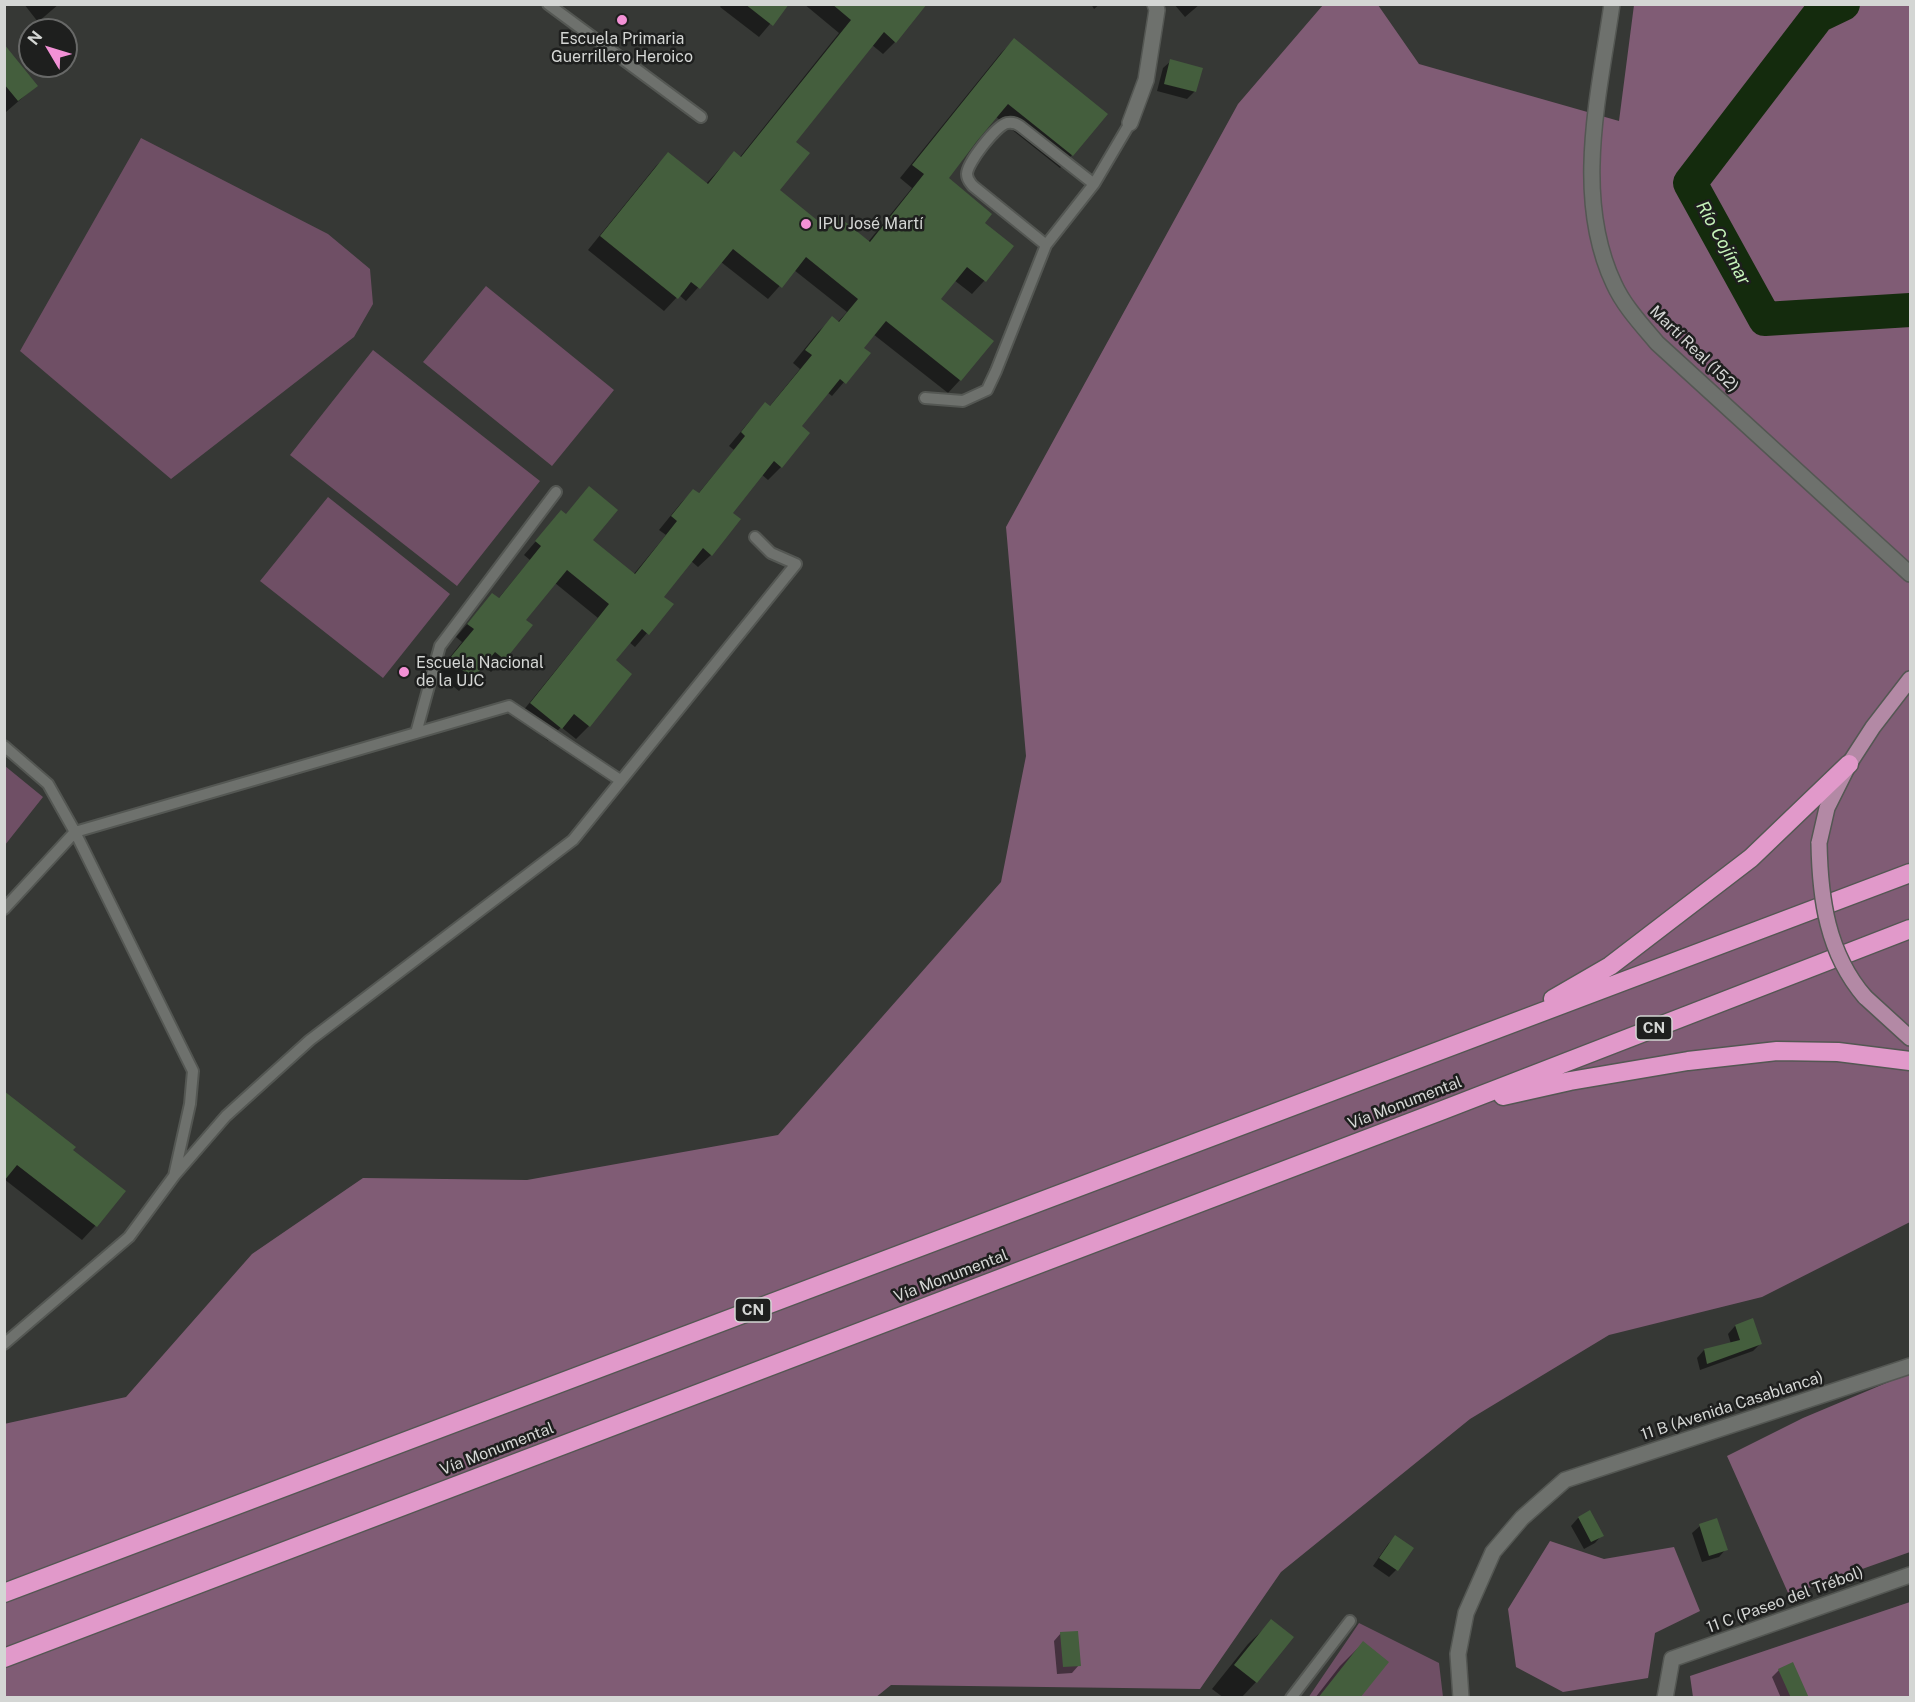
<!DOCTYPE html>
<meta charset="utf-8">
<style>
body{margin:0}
#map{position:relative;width:1915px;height:1702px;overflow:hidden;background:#363835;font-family:"Public Sans",sans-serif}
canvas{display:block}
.frame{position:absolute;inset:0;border:6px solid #d4d6d4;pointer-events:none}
.north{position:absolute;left:18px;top:18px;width:60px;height:60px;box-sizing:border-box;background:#1e1f1e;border:2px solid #676867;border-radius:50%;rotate:308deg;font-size:16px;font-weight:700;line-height:24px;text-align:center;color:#d4d6d4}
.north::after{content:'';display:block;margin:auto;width:21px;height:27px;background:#f391d6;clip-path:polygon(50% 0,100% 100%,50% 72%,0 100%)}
</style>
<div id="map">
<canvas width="1915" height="1702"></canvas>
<div class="frame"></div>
<div class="north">N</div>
</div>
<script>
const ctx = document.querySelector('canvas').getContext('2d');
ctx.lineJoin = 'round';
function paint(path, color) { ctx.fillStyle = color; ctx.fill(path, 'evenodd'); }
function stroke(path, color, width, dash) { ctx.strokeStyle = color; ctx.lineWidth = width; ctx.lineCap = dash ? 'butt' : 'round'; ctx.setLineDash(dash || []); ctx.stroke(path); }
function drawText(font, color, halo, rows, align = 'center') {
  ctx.font = font + ' "Public Sans",sans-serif'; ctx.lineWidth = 5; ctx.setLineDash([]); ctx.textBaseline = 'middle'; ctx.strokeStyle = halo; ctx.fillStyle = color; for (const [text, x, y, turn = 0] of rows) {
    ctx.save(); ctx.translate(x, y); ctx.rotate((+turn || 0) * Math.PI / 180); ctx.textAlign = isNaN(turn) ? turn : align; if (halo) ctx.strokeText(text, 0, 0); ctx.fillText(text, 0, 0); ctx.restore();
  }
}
paint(new Path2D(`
 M141,138L328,234L370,269L373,304L354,337L171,479L20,351Z
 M486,286L614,390L552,466L423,362Z
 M373,350L540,481L457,586L290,455Z
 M328,497L450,594L383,678L260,581Z
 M5,766L43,797L5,845Z
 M1359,1623L1439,1663L1443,1697L1308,1698Z`), '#6f4f65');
paint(new Path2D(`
 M1323,5H1378L1419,64L1619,121L1634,5H1910V1222L1762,1297L1609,1335L1470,1419L1281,1572L1200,1689L891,1685L875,1698L5,1697L4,1424L126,1397L252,1254L363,1178L527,1180L778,1135L1001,882L1026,756L1006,527L1238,104Z
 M1910,1373V1552L1789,1595L1727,1456L1803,1418Z
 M1550,1541L1604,1559L1674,1547L1700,1611L1655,1633L1648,1678L1563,1692L1516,1667L1508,1609Z
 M1910,1602V1697H1693L1690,1676Z`), '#805c75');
paint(new Path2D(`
 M24,4H59L38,22Z
 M722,4H787L759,37L720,7Z
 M804,4H858L895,42L883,54L872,45L794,142L777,190L826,230L838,218L868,242L912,188L900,178L1001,53L1014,40L1106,114L1072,155L1060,168L996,117L946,179L983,223L1012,246L984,281L972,294L954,280L939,299L960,380L948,393L873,334L862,348L869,353L832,396L827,392L800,426L781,467L768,480L761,474L730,513L711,555L698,567L691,561L662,597L671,605L635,647L629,642L614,661L630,674L589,726L576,739L561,727L548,741L518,717L598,618L555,583L524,620L504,659L491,672L483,665L459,691L437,673L462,642L456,637L492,595L498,599L530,560L524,555L561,512L591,540L633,575L666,535L659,530L681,503L693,491L698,494L734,450L729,446L753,417L765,404L769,407L800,369L793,363L819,331L832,319L837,323L847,312L794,270L768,299L721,262L686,301L679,295L664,311L588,250L656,166L669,154L706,184L734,153L740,157L839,33Z
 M1091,4H1100L1094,9Z
 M1174,4H1200L1185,17Z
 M4,46L36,86L6,112L4,109Z
 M1171,61L1195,91L1187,99L1157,91L1163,68Z
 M4,1093L71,1150L123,1191L95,1226L82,1240L4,1179Z
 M1752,1320L1760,1344L1753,1351L1700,1370L1697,1358L1704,1350L1731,1344L1728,1334L1735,1326Z
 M1590,1512L1602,1535L1595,1543L1584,1549L1571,1526L1578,1518Z
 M1700,1526L1726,1549L1719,1557L1702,1562L1692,1533Z
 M1395,1537L1396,1570L1389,1577L1373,1566L1388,1544Z
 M1272,1621L1256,1682L1241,1698H1224L1212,1689L1248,1644Z
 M1061,1633L1079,1665L1072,1673L1057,1674L1054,1641Z
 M1363,1643L1358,1698H1315L1340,1666Z
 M1779,1670L1804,1698H1781L1772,1677Z`), '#0007');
stroke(new Path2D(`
 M1843,4L1818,16L1690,183L1765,319L1910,310`), '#142b0d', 34);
paint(new Path2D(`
 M745,4H789L773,26Z
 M832,4H927L896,43L884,32L796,142L810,153L780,190L828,229L838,216L870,242L924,174L912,165L1014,38L1108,114L1073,156L1008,104L977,141L949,178L992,214L985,223L1014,246L986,282L967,267L941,299L994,341L961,381L886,321L864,348L871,353L846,384L840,379L802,426L810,433L782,468L774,461L733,513L741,519L712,556L703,548L664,597L674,604L649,635L642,629L616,660L632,674L590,727L574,714L562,729L530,703L609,604L567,570L526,620L533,625L505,660L495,652L473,679L449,659L474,629L467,624L492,593L499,598L541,546L535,541L561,510L566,514L589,486L618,510L593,540L635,574L677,521L671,516L693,489L699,493L745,436L741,432L765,402L770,406L812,355L805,350L832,316L839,322L858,299L806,257L782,288L733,249L700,289L691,282L678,299L600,236L668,152L708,184L734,151L741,157L851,20Z
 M4,44L38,86L18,101L4,84Z
 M1170,59L1203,68L1196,92L1164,84Z
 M4,1091L76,1147L73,1150L126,1191L97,1227L17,1165L4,1181Z
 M1753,1318L1762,1344L1707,1364L1704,1349L1740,1340L1735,1325Z
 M1590,1510L1604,1536L1591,1542L1578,1517Z
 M1717,1518L1728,1550L1709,1556L1699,1524Z
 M1395,1535L1414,1548L1398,1571L1379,1558Z
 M1271,1619L1294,1637L1257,1683L1234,1665Z
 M1078,1631L1081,1666L1063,1667L1060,1632Z
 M1363,1641L1389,1662L1360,1698H1318Z
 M1793,1662L1809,1698H1791L1778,1669Z`), '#445e3d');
const service = new Path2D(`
 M548,4L701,117
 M1046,245L973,186C970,182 967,180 967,174C967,163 996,126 1007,123C1012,122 1016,123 1020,126L1094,184
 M925,398L963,401L987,390L996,371L1046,245L1094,184L1130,123
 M416,733L440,646L556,492
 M4,746L48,784L75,832L193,1071L190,1104L174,1176L129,1237L4,1344
 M4,909L75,832L509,706L620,780
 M174,1176L226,1116L310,1040L573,840L796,564L771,553L755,537
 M1291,1698L1350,1621`);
const minor = new Path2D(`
 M1130,123L1146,80L1157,10L1155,4
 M1461,1698L1458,1654L1466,1613L1493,1552L1522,1518L1565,1480L1910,1366
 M1665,1698L1672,1659L1910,1575`);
const secondary = new Path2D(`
 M1612,4C1599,95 1573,197 1614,284C1624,306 1641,324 1657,343L1910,574`);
const primary = new Path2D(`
 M1819,843L1827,808L1849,764L1873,727L1910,679
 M1865,997L1910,1038`);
const motorway = new Path2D(`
 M1553,999L1610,966L1751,858L1849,764
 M1503,1096L1570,1081L1688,1061L1777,1051L1838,1052L1910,1061
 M4,1593L1910,873
 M4,1658L1443,1110L1910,929`);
stroke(service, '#545753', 14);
stroke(minor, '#545753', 18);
stroke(secondary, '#545753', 18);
stroke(primary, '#545753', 18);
stroke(motorway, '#545753', 21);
stroke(service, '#6e716d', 10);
stroke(minor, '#6e716d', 15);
stroke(secondary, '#6e716d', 15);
stroke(primary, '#b389a5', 15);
stroke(motorway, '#e199ca', 18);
const primaryBridge = new Path2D(`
 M1819,843C1820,898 1827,953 1865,997`);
stroke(primaryBridge, '#545753', 18, []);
stroke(primaryBridge, '#b389a5', 15);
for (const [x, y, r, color] of [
 [622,20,6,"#f391d6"],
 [806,224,6,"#f391d6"],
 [404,672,6,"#f391d6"]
]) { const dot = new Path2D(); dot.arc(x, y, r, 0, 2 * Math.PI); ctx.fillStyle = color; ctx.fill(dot); stroke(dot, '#1e1f1e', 2); }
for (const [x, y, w] of [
 [1654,1028,36],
 [753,1310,36]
]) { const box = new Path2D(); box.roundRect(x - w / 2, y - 12, w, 24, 4.5); ctx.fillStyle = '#1e1f1e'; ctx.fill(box); stroke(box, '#d4d6d4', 1.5); }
drawText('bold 15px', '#d4d6d4', null, [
 ["CN",1654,1028],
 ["CN",753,1310]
]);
drawText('16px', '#d4d6d4', '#1e1f1e', [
 ["Escuela Primaria",622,39,"center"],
 ["Guerrillero Heroico",622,57,"center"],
 ["IPU José Martí",818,224],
 ["Escuela Nacional",416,663],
 ["de la UJC",416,681]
], 'left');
drawText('16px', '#d4d6d4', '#1e1f1e', [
 ["Martí Real (152)",1694,349,44],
 ["Vía Monumental",1405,1103,-21],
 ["Vía Monumental",951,1276,-21],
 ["11 B (Avenida Casablanca)",1732,1406,-18],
 ["Vía Monumental",497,1449,-21],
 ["11 C (Paseo del Trébol)",1785,1600,-20]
]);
drawText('italic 18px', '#c5f2b9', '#1e1f1e', [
 ["Río Cojímar",1723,243,61]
]);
</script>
